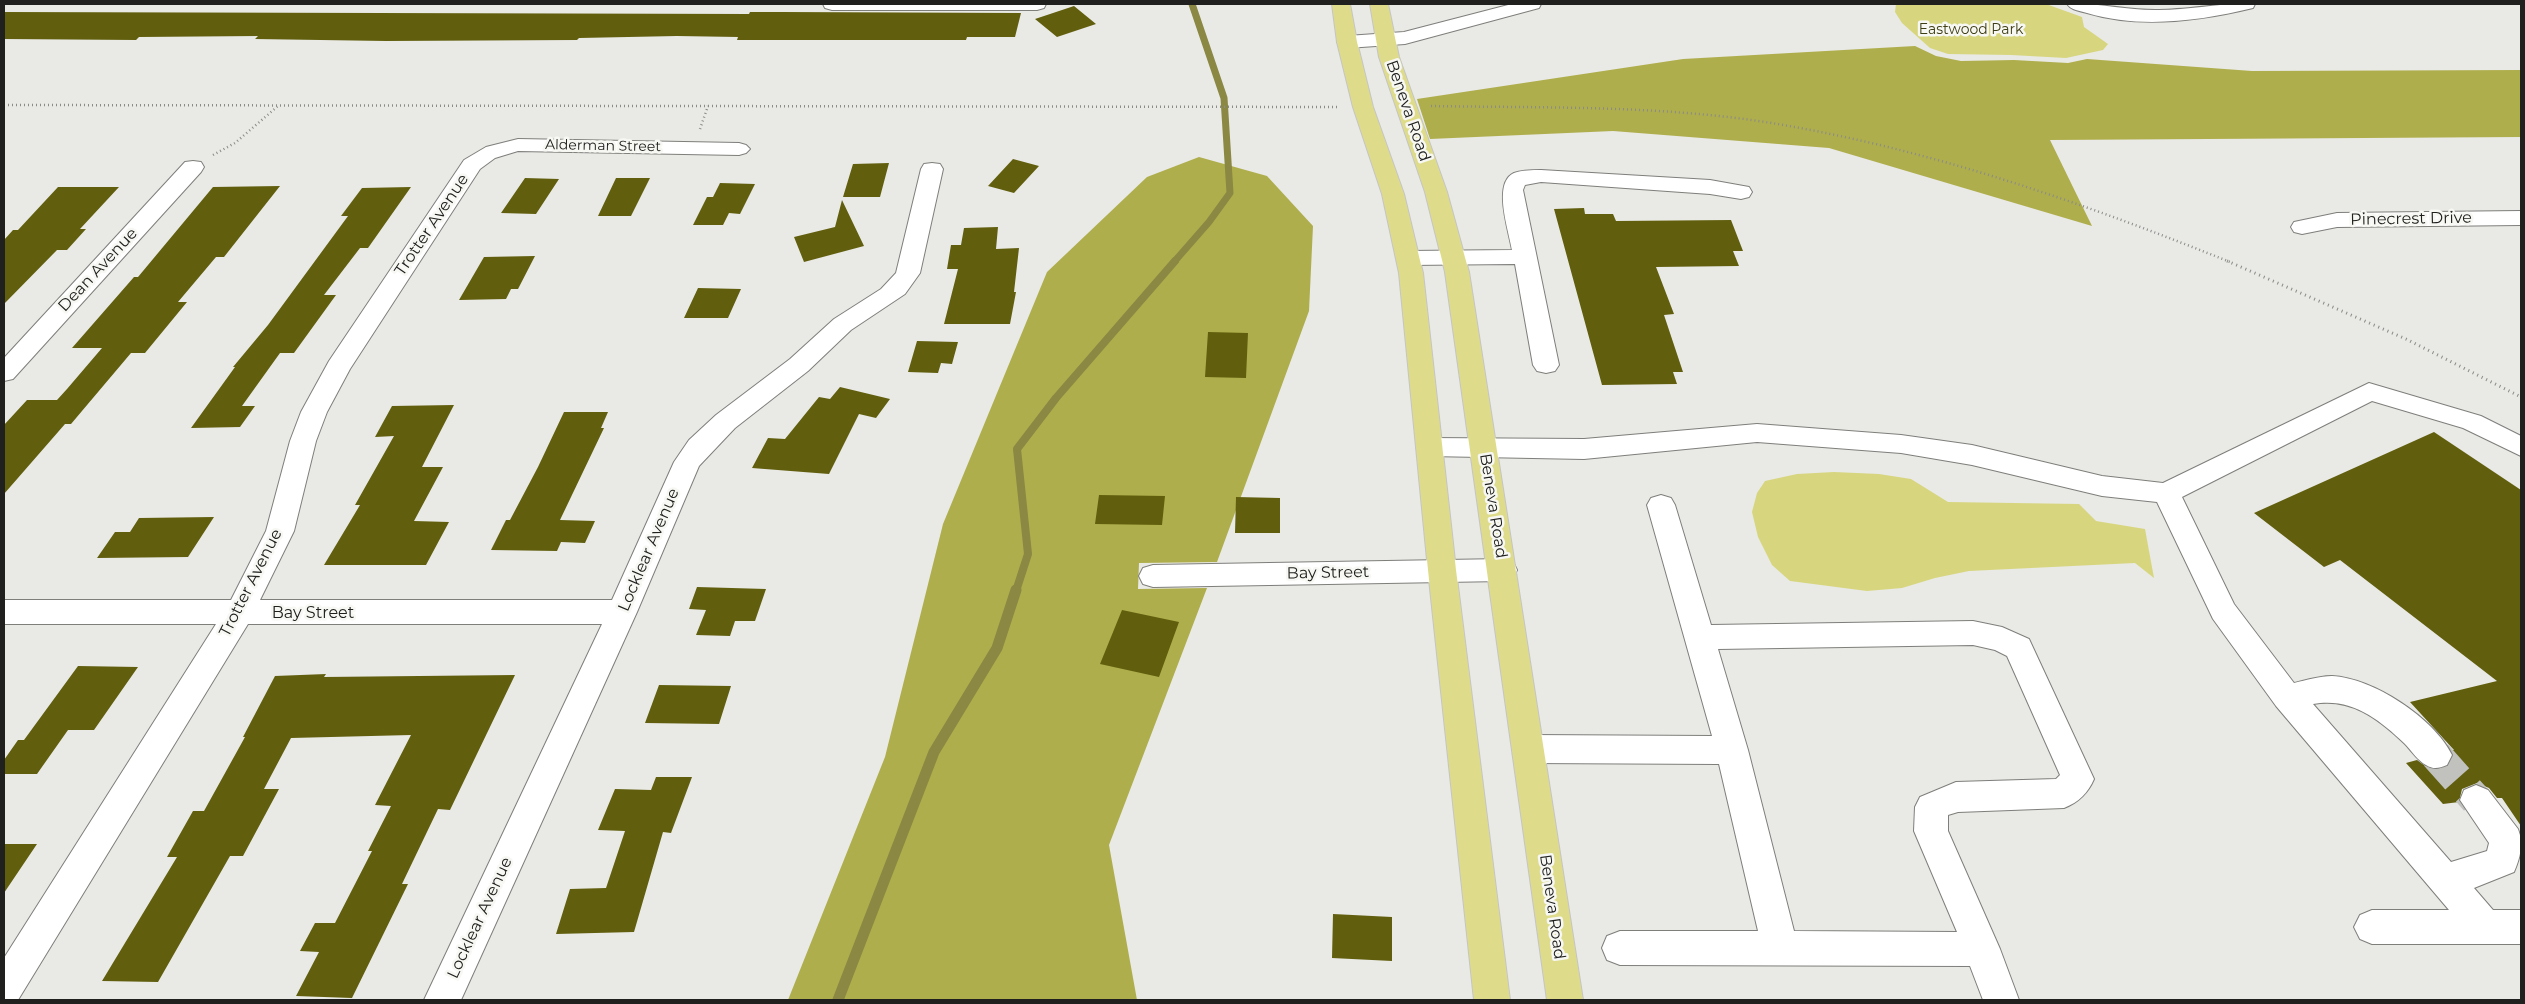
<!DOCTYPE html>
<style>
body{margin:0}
#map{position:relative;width:2525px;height:1004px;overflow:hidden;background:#e9e9e6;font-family:Montserrat,sans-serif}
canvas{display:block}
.frame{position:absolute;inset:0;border:5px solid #20201f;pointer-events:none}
</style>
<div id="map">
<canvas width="2525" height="1004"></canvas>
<div class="frame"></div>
</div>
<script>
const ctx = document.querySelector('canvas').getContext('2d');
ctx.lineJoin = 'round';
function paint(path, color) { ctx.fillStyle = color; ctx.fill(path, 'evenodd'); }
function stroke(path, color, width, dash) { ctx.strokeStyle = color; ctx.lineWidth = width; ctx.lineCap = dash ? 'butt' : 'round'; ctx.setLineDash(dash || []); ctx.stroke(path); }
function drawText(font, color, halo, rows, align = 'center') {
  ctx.font = font + ' Montserrat,sans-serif'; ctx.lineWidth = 5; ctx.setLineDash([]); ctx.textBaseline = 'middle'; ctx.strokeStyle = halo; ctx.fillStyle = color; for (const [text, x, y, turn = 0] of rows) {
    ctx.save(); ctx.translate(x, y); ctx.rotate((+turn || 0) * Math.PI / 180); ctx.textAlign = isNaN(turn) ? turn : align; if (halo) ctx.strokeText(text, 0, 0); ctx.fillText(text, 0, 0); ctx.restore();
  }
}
paint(new Path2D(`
 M1896,4H2046L2082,17L2084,27L2108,44L2103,50L2066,58L2011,55L1948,54L1930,48L1902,23L1895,12Z
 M1834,472L1879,474L1911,479L1948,502L2079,504L2096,521L2145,529L2154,578L2135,563L1969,571L1935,578L1902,588L1867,591L1790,581L1772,565L1758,537L1752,512L1757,493L1765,481L1797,474Z`), '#d7d67e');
paint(new Path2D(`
 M1915,46L1936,56L1961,61L2014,60L2068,63L2087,59L2252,71L2521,70V137L2050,140L2092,226L1829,148L1613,131L1430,139L1417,99L1683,59Z
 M1199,157L1267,176L1313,226L1309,311L1217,562L1139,563L1138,589L1207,588L1109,845L1137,1000H788L885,757L943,524L1047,272L1147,177Z`), '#afae4c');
stroke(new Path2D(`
 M1174,262L1209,222L1230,193L1224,98L1192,4`), '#8a8843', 7);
stroke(new Path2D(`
 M1016,591L1028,554L1017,449L1056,398L1175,261`), '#8a8843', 8);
stroke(new Path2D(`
 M838,1000L934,752L997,648L1016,590`), '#8a8843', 11);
paint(new Path2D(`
 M1074,6L1096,24L1057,37L1035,19Z
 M4,12L749,14L750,12H783L1021,13L1015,37H967L966,40H737L738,37L677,36L579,38L577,40L386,41L255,39L258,36L139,37L136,40L4,39Z
 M1013,159L1039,166L1014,193L988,186Z
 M889,163L880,197H843L853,164Z
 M525,178L559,179L536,214L501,213Z
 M616,178H650L631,216H598Z
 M720,183L755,184L740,214L729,213L723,225H693L707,197H713Z
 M280,186L224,257H216L178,302H187L145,353H131L71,424H65L4,494V425L27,400H57L67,389L102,348H72L134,277H138L213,187Z
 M58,187H119L80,229H86L67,250H57L4,304V240L13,230H18Z
 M411,187L368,248H360L324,295H336L294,353H280L242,406H255L240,427L191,428L235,367H233L268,325L348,216H341L362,188Z
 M842,200L864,246L804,262L794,237L835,227Z
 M1584,208L1585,214H1613L1616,221L1731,220L1743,251H1733L1739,266L1656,267L1674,314L1664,315L1683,372H1673L1677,384L1602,385L1554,209Z
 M998,227L996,249L1019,248L1014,292H1016L1010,324H944L958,269H947L951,245H961L964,228Z
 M535,256L518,289H511L506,299L459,300L484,257Z
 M698,288L741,289L728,318H684Z
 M1208,332L1248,333L1246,378L1205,377Z
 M917,341L958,342L952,364L941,363L938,373L908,372Z
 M840,387L890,399L876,418L859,414L829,474L752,468L768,438L785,439L819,397L830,399Z
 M454,405L422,467H443L414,521L449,522L426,565H324L360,505H355L394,436L375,437L392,406Z
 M564,412H608L601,428H604L560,520L595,521L585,543L561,542L557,551L491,550L506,520H510L538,467Z
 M2434,432L2521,490V826L2502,798H2497L2489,788L2477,783L2462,789L2459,802L2443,804L2406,763L2417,760L2428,768L2439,769L2449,766L2454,756L2451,750H2454L2410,702L2497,681L2340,560L2324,567L2254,513Z
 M1099,495L1165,496L1162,525L1095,524Z
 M1236,497L1280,498V533H1235Z
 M214,517L188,557L97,558L115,532H130L139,518Z
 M697,587L766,589L755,621H735L730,636L696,635L706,610L689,609Z
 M1122,610L1179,622L1159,677L1100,664Z
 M78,666L138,667L94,730H68L37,774H4V760L18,740H24Z
 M326,674L324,677L515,675L450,810L438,809L402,884H408L352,998L296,996L319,952L300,951L315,923H335L372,851H368L391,806L375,805L411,735L291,738L264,789H279L243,856H230L158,982L102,981L177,857H167L193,811H204L245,737H243L275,676Z
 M659,685L731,686L719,724L645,723Z
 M656,777H692L671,833L663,832L634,932L556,934L570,889L606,888L625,831L598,830L615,789L651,790Z
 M4,844H37L4,893Z
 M1333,914L1392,917V961L1332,958Z`), '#615f0d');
stroke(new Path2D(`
 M2436,755L2476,800`), '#c1c1be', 32, [32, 16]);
const minor = new Path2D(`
 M823,4H1046L1044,8L1037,10H832L825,8Z
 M1512,4H1541L1539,8L1405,44L1347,48L1340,46L1337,42L1340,38L1347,36L1404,32Z
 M2067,4C2097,2 2128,11 2159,10C2191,10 2223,2 2255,4L2253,8C2200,21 2140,29 2087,13C2080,11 2071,10 2067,4Z
 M518,139L739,143L746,145L750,149L746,153L739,155L518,151L495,158L480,169L350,369L327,412L316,441L294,531L260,600H612L674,462L689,440L716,415L790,359L834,319L881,289L896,273L921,169L924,164L932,163L940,164L943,169L920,273L905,294L851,330L808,371L735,428L699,466L637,612L461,1000H424L602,624H248L18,1000H4V958L216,624H4V600H231L266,531L290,441L301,412L329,361L464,160L486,147Z
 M193,161L201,162L204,167L201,172L13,379L4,381V358L185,162Z
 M1541,170L1710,180L1749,187L1752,192L1749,197L1741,199L1710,194L1541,182L1525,185L1523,190L1559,365L1555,371L1546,373L1537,371L1533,365L1515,264L1408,265L1400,263L1396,258L1400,253L1408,251L1512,250C1509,231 1492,183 1514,173C1522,170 1532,170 1541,170Z
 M2521,211V225L2337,227L2302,234L2294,232L2291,227L2294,222L2337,213Z
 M2369,383L2481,416L2521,436V456L2463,428L2372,401L2182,497L2234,604L2294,683C2306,680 2320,676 2332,676C2373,678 2434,718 2452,755L2447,765C2439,768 2434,770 2426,765C2418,761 2411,750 2404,743C2378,718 2350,697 2313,704L2451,862L2487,851L2489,843L2460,800L2464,790L2476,785L2488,790L2518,829C2524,844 2520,858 2514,872L2474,888L2493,910H2521V944H2372L2360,939L2354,927L2360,915L2372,910H2449L2276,706L2213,619L2157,502L2102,496L1972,465L1901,453L1757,442L1584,459L1429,456L1420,454L1416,447L1420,440L1429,438L1584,439L1757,424L1901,435L1972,445L2102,476L2163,483Z
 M1661,495L1671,498L1675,505L1711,625L1973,621L2002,627L2029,639L2094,779C2088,793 2079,802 2064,808L1958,812L1948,815V831L2000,949L2019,1000H1983L1970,966L1620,965L1607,960L1602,948L1607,936L1620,931H1758L1719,764L1529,763L1518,759L1513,749L1518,739L1529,735L1712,736L1647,505L1651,498ZM1973,645L1995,650L2007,656L2060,775L2056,779L1956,782L1920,797L1915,807L1914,831L1957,932L1794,931L1748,750L1718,649Z
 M1503,559L1513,562L1517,570L1513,578L1503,581L1153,587L1143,584L1139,576L1143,568L1153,565Z`);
const major = new Path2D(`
 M1332,4H1350L1357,42L1373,107L1404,194L1423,273L1456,570L1510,1000H1474L1428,570L1399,273L1382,194L1353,107L1337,42Z
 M1370,4H1388L1399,57L1447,192L1469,272L1583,1000H1547L1445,272L1425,192L1379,57Z`);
stroke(minor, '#7e7e7b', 2);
stroke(major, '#c5c5c5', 2);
stroke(new Path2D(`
 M4,105L1340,107
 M1431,106C1542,108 1655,105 1765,122C1924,147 2081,202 2230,262
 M700,129L708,106
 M213,155L235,143L278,106`), '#8b8b89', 2.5, [1, 3]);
stroke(new Path2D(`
 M2227,261L2406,339L2521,397`), '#8b8b89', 3, [1, 4]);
paint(minor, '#fff');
paint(major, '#dedc8b');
drawText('14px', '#3e3d13', '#f7f7f3', [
 ["Eastwood Park",1971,30]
]);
drawText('14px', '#20201f', '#f7f7f3', [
 ["Alderman Street",603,146,1]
]);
drawText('16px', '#20201f', '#f7f7f3', [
 ["Beneva Road",1408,111,71],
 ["Pinecrest Drive",2411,219,-1],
 ["Trotter Avenue",432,225,-56],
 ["Dean Avenue",98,270,-47],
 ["Beneva Road",1493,506,81],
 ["Locklear Avenue",649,550,-67],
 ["Bay Street",1328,573,-1],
 ["Trotter Avenue",251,583,-63],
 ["Bay Street",313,613],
 ["Beneva Road",1552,907,82],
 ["Locklear Avenue",480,918,-65]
]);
</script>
